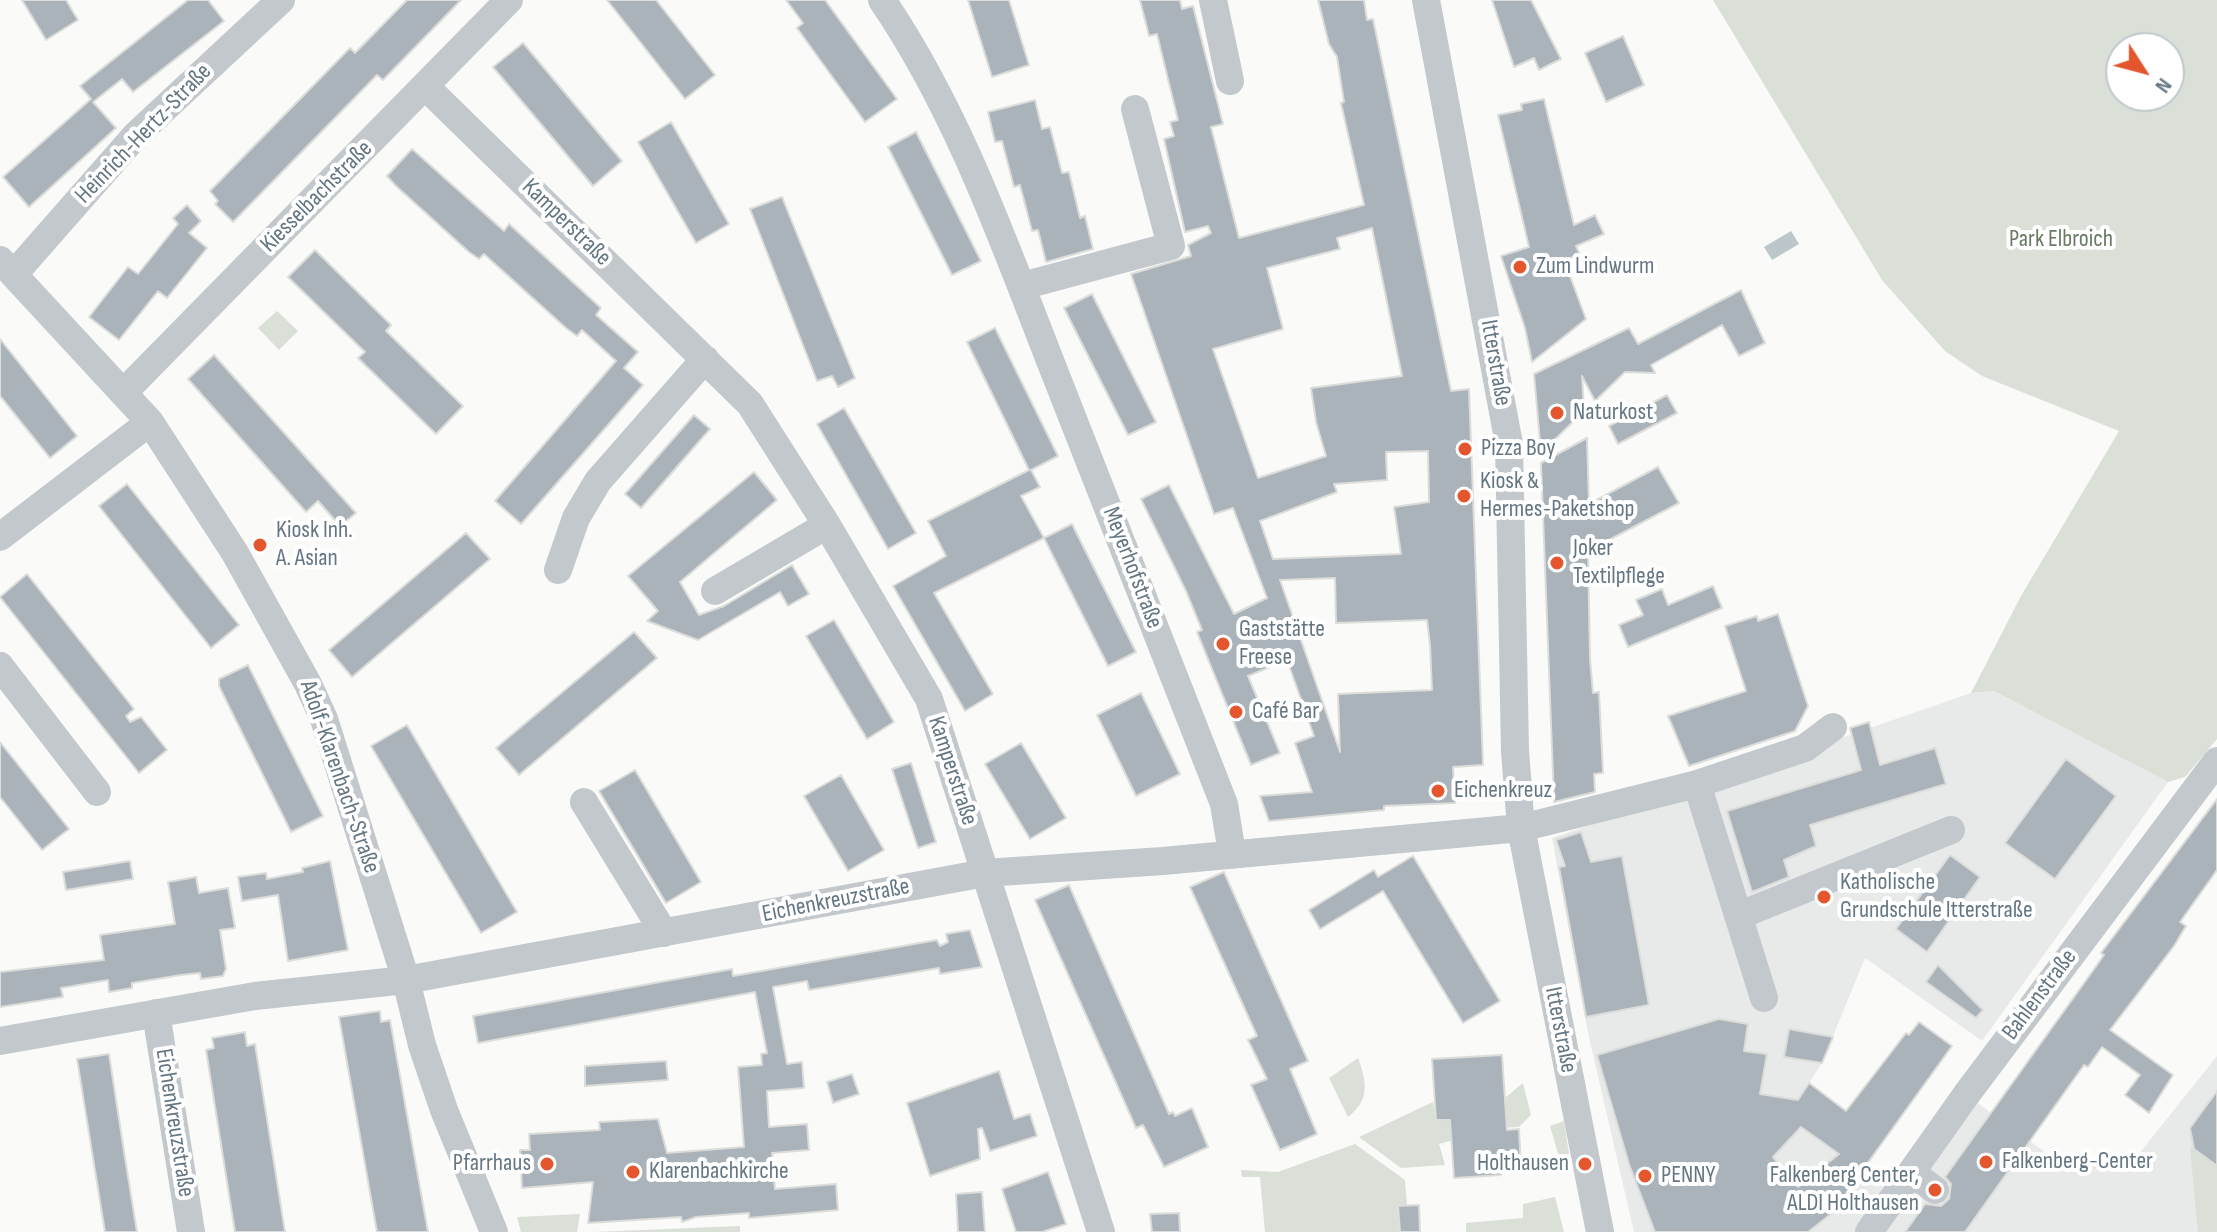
<!DOCTYPE html>
<html>
<head>
<meta charset="utf-8">
<style>
	body { margin:0 }
	#map { position:relative; width:2217px; height:1232px; overflow:hidden; background:#fafaf8; font-family:"Sofia Sans Condensed",sans-serif }
	canvas { display:block }
	.north { position:absolute; left:2105px; top:32px; width:80px; height:80px; box-sizing:border-box; background:#fff; border:2px solid #c1c8cd; border-radius:50%; rotate:126deg; font-size:22px; font-weight:700; line-height:32px; text-align:center; color:#657683 }
	.north::after { content:''; display:block; margin:auto; width:28px; height:36px; background:#e4572e; clip-path:polygon(50% 0,100% 100%,50% 72%,0 100%) }
</style>
</head>
<body>
<div id="map">
<canvas width="2217" height="1232"></canvas>
<div class="north">N</div>
</div>
<script>
const context = document.querySelector('canvas').getContext('2d');
context.lineJoin = 'round';
function paint(path, color) {
  context.fillStyle = color;
  context.fill(path, 'evenodd');
}
function trace(path, color, width, dash) {
  context.strokeStyle = color;
  context.lineWidth = width;
  context.lineCap = dash ? 'butt' : 'round';
  context.setLineDash(dash || []);
  context.stroke(path);
}
function write(font, color, halo, rows, align = 'center') {
  context.font = font + ' "Sofia Sans Condensed",sans-serif';
  context.lineWidth = 8;
  context.setLineDash([]);
  context.textBaseline = 'middle';
  context.strokeStyle = halo;
  context.fillStyle = color;
  for (const [text, x, y, turn = 0] of rows) {
    context.save();
    context.translate(x, y);
    context.rotate((+turn || 0) * Math.PI / 180);
    context.textAlign = isNaN(turn) ? turn : align;
    if (halo) context.strokeText(text, 0, 0);
    context.fillText(text, 0, 0);
    context.restore();
  }
}
const built = new Path2D(`
	M1994,691L2168,782L1982,1041L1865,958L1822,1063L1787,1117L1897,1197L1968,1096L2056,1160L2138,1155L2217,1056V1232H1634L1588,1033L1552,838L1971,693Z`);
const green = new Path2D(`
	M1713,0H2217V739L2185,777L2168,782L1994,691L1971,693L2021,596L2119,431L1982,376L1945,351L1882,280ZM2121,48H2169V96H2121Z
	M277,311L298,331L279,350L258,328Z
	M1358,1058C1367,1082 1370,1100 1348,1117L1329,1078Z
	M1523,1083L1531,1115L1519,1127L1495,1128L1439,1144L1445,1165L1401,1168L1359,1137L1433,1102L1436,1121L1506,1117V1097Z
	M1564,1121L1569,1154L1559,1157L1550,1126Z
	M1355,1144L1405,1180L1407,1206H1397L1399,1232H1265L1260,1177H1242L1241,1170L1278,1172Z
	M2190,1147L2217,1166V1232H2198Z
	M1555,1197L1564,1232H1466V1223L1523,1218V1204Z
	M580,1214L577,1232H521L517,1217Z
	M740,1226V1232H594Z`);
const water = new Path2D(`
	M1791,231L1799,244L1772,260L1764,247Z`);
const building = new Path2D(`
	M22,0H66L78,20L46,40Z
	M188,0H208L224,21L133,92L122,79L93,102L116,128L29,207L3,177L91,99L80,86Z
	M407,0H461L383,80L377,75L233,222L215,204L218,201L210,191L350,48L355,53Z
	M607,0H656L715,75L685,99Z
	M786,0H825L897,99L865,122L797,28L803,23Z
	M968,0H1009L1029,65L992,77Z
	M1140,0H1180L1182,9L1193,6L1223,124L1211,127L1239,238L1364,205L1341,103L1344,102L1337,57L1329,44L1318,0H1364L1367,20L1373,19L1451,391L1469,389L1483,765L1453,767L1455,803L1384,806V810L1269,821L1260,796L1312,792L1295,743L1314,736L1287,660L1248,676L1280,753L1251,765L1197,632L1202,630L1186,591L1141,499L1169,485L1234,614L1267,598L1233,508L1214,514L1131,274L1191,256L1188,245L1211,233L1208,226L1185,232L1164,139L1174,136L1170,122L1178,120L1157,34L1149,36ZM1372,228L1402,376L1311,388L1316,422L1326,456L1258,478L1213,349L1283,329L1267,268L1340,249L1337,238ZM1428,451L1429,502L1394,507L1401,554L1273,559L1260,521L1337,492L1334,484L1387,480L1386,452ZM1335,578L1336,623L1427,620L1430,645L1432,690L1338,694L1340,752L1280,580Z
	M1492,0H1531L1561,59L1539,70L1534,58L1514,67Z
	M1623,36L1644,85L1606,102L1585,53Z
	M523,43L622,161L593,186L493,67Z
	M1544,99L1574,225L1595,215L1604,234L1576,246L1580,255L1564,260L1586,319L1532,362L1525,328L1501,256L1529,247L1498,115L1522,110L1521,104Z
	M1035,100L1042,129L1050,127L1062,173L1069,172L1080,218L1085,216L1093,249L1046,262L1038,230L1032,231L1020,185L1014,187L1002,141L995,142L988,112Z
	M671,122L729,224L696,243L638,142Z
	M916,132L981,261L952,275L888,147Z
	M412,149L504,231L509,224L601,308L596,315L638,352L624,368L643,385L521,524L495,501L616,361L582,330L577,336L566,328L484,254L479,259L469,252L396,186L387,176Z
	M782,197L855,378L838,387L832,376L817,381L750,209Z
	M187,205L201,221L189,233L207,248L167,298L158,291L119,340L89,317L128,267L138,274L178,224L173,218Z
	M315,250L391,325L386,331L463,406L436,434L358,358L365,352L288,277Z
	M1741,290L1765,343L1739,356L1722,325L1651,365L1655,373L1625,372L1595,401L1582,376L1584,411L1541,453L1534,374L1629,328L1638,344Z
	M1092,294L1156,422L1128,435L1064,308Z
	M995,328L1058,456L1031,470L1040,487L1021,496L1044,538L934,593L993,694L965,711L893,586L946,556L928,521L1029,470L967,342Z
	M0,339L77,436L50,458L0,396Z
	M214,355L356,513L340,526L318,501L306,512L188,379Z
	M1667,395L1677,413L1618,444L1609,426Z
	M844,408L916,533L888,549L817,424Z
	M694,415L710,429L641,508L625,494Z
	M1587,438L1589,504L1658,467L1679,503L1588,551L1590,659L1593,693L1599,692L1603,773L1594,774L1595,792L1554,802L1541,463Z
	M754,472L777,500L680,582L699,615L724,606L792,565L809,594L788,606L780,592L698,640L647,621L658,611L628,576Z
	M127,484L239,625L211,648L99,506Z
	M1072,524L1136,652L1108,666L1044,538Z
	M466,533L490,559L352,677L329,650Z
	M27,574L134,709L126,716L130,722L141,717L167,750L139,773L0,597Z
	M1713,586L1722,608L1628,647L1619,625L1643,615L1636,600L1662,589L1668,605Z
	M1778,614L1808,706L1795,731L1689,766L1668,716L1746,691L1725,626L1757,616L1758,621Z
	M834,620L894,722L867,739L806,636Z
	M634,632L657,658L519,775L496,748Z
	M248,665L323,816L291,832L219,686V679Z
	M1141,693L1180,774L1136,796L1097,715Z
	M1869,722L1880,765L1935,748L1946,784L1810,825L1816,846L1784,860L1789,877L1752,892L1727,811L1861,770L1850,728Z
	M407,725L517,912L481,933L371,746Z
	M0,742L69,829L42,850L0,797Z
	M1021,743L1066,818L1030,839L985,764Z
	M2066,759L2116,796L2055,879L2005,843Z
	M911,763L936,842L918,848L892,769Z
	M635,770L701,882L666,903L599,791Z
	M841,775L884,850L848,871L804,796Z
	M2217,799V870L2180,922L2186,926L2174,946L2110,1030L2173,1075L2149,1113L2125,1095L2140,1075L2102,1047L2088,1067L2084,1065L1965,1232H1905L1925,1204L1941,1206L1949,1199L1951,1184L1945,1177L2092,972L2104,955L2101,953Z
	M1581,832L1591,862L1622,856L1649,1005L1586,1017L1559,867L1565,866L1556,840Z
	M1950,855L1980,877L1927,952L1896,929Z
	M1413,856L1500,1001L1463,1023L1383,891L1320,929L1309,910L1374,870L1378,877Z
	M130,861L133,879L66,890L63,872Z
	M330,861L348,950L288,961L278,895L242,901L238,877L266,873L267,879L303,872L302,868Z
	M1224,872L1308,1061L1290,1069L1317,1134L1280,1150L1251,1085L1267,1079L1248,1040L1257,1036L1190,887Z
	M196,877L199,893L228,888L235,928L220,930L226,969L223,976L201,979L200,973L181,975L132,983V988L109,992L108,980L61,988L63,997L0,1007V972L104,960L100,935L175,924L168,882Z
	M1069,885L1169,1114L1173,1112L1175,1116L1192,1108L1208,1147L1164,1167L1143,1125L1136,1128L1035,900Z
	M970,930L982,967L940,974L939,968L809,990L807,981L773,987L787,1064L802,1062L804,1088L767,1091L769,1127L807,1124L809,1150L772,1153L775,1189L836,1184L838,1210L749,1218V1213L696,1217L682,1222L681,1217L588,1223L593,1182L522,1188L520,1150H530L529,1134L600,1130L599,1122L658,1119L667,1153L744,1147L738,1067L762,1065L761,1054L767,1053L755,992L478,1043L473,1016L732,969L733,976L937,940L940,946L948,942L946,934Z
	M1938,965L1983,1010L1976,1018L1926,982Z
	M380,1011L381,1022L390,1020L428,1232H377L339,1017Z
	M1719,1019L1748,1024L1744,1051L1767,1054L1760,1094L1798,1100L1809,1083L1846,1111L1906,1033L1909,1035L1919,1022L1952,1046L1846,1193L1850,1199L1808,1232H1655L1629,1164L1597,1055ZM1801,1127L1839,1154L1798,1187L1773,1157Z
	M1789,1029L1833,1037L1822,1063L1784,1057Z
	M245,1032L247,1046L255,1044L285,1232H235L206,1050L214,1048L212,1038Z
	M109,1054L125,1158L137,1232H105L77,1059Z
	M1502,1055L1507,1130L1519,1129L1521,1169L1501,1170V1175L1454,1178L1450,1120H1436L1432,1059Z
	M666,1061L668,1080L585,1086V1066Z
	M999,1071L1014,1119L1030,1114L1037,1136L990,1151L982,1128L978,1129L980,1159L930,1176L907,1103Z
	M852,1074L859,1094L833,1103L827,1082Z
	M2217,1091V1166L2194,1149L2190,1128Z
	M1048,1172L1066,1224L1042,1232H1016L1002,1189Z
	M982,1192L985,1232H958L956,1194Z
	M1419,1205L1420,1232H1400L1398,1206Z
	M1179,1213L1180,1232H1152L1150,1214Z`);
const minor = new Path2D(`
	M882,0C963,119 1009,258 1062,391C1116,529 1170,666 1224,804L1232,853
	M1213,0L1230,81
	M1426,0L1509,444L1515,751L1521,828L1600,1232
	M426,87L750,404L827,525L929,699L1101,1232
	M0,260L150,422L235,553L308,684L324,719L406,980L422,1045L444,1110L494,1232
	M14,274L136,135L281,0
	M1022,286L1171,246L1135,109
	M124,392L509,0
	M0,537L150,422
	M558,570L576,518L598,481L705,359
	M715,591L827,525
	M0,666L97,792
	M1697,784L1764,998
	M584,802L664,933
	M1738,916L1951,830
	M156,1013L191,1232
	M0,1041L255,996L406,980L985,873L1163,861L1521,828L1697,784L1805,748L1833,727
	M1912,1173L1935,1190
	M1869,1232L1966,1095L2217,761`);
const markers = [
	[1520,267,8,"#e4572e"],
	[1557,413,8,"#e4572e"],
	[1465,449,8,"#e4572e"],
	[1464,496,8,"#e4572e"],
	[260,545,8,"#e4572e"],
	[1557,563,8,"#e4572e"],
	[1223,644,8,"#e4572e"],
	[1236,712,8,"#e4572e"],
	[1438,791,8,"#e4572e"],
	[1824,897,8,"#e4572e"],
	[1986,1162,8,"#e4572e"],
	[547,1164,8,"#e4572e"],
	[1585,1164,8,"#e4572e"],
	[633,1172,8,"#e4572e"],
	[1645,1176,8,"#e4572e"],
	[1935,1190,8,"#e4572e"]
];
const streetNames = [
	["Heinrich-Hertz-Straße",144,134,-46],
	["Kiesselbachstraße",317,197,-45],
	["Kamperstraße",566,223,44],
	["Itterstraße",1495,363,80],
	["Meyerhofstraße",1132,568,69],
	["Kamperstraße",952,771,72],
	["Adolf-Klarenbach-Straße",339,777,71],
	["Eichenkreuzstraße",836,901,-11],
	["Bahlenstraße",2040,995,-53],
	["Itterstraße",1560,1030,79],
	["Eichenkreuzstraße",174,1123,81]
];
const parkNames = [
	["Park Elbroich",2061,240]
];
const poiNames = [
	["Zum Lindwurm",1536,267],
	["Naturkost",1573,413],
	["Pizza Boy",1481,449],
	["Kiosk &",1480,482],
	["Hermes-Paketshop",1480,510],
	["Kiosk Inh.",276,531],
	["A. Asian",276,559],
	["Joker",1573,549],
	["Textilpflege",1573,577],
	["Gaststätte",1239,630],
	["Freese",1239,658],
	["Café Bar",1252,712],
	["Eichenkreuz",1454,791],
	["Katholische",1840,883],
	["Grundschule Itterstraße",1840,911],
	["Falkenberg-Center",2002,1162],
	["Pfarrhaus",531,1164,"right"],
	["Holthausen",1569,1164,"right"],
	["Klarenbachkirche",649,1172],
	["PENNY",1661,1176],
	["Falkenberg Center,",1919,1176,"right"],
	["ALDI Holthausen",1919,1204,"right"]
];
paint(built, '#e8e9e9');
paint(green, '#dadfd7');
paint(water, '#bbc7cb');
paint(building, '#aab3b9');
trace(building, '#dcdcda', 2);
trace(minor, '#c3c8cc', 28);
for (const [x, y, r, color] of markers) {
  const dot = new Path2D();
  dot.arc(x, y, r, 0, 2 * Math.PI);
  context.fillStyle = color;
  context.fill(dot);
  trace(dot, '#fff', 3);
}
write('24px', '#657683', '#fff', streetNames);
write('24px', '#687a64', '#fff', parkNames);
write('24px', '#657683', '#fff', poiNames, 'left');
</script>
</body>
</html>
